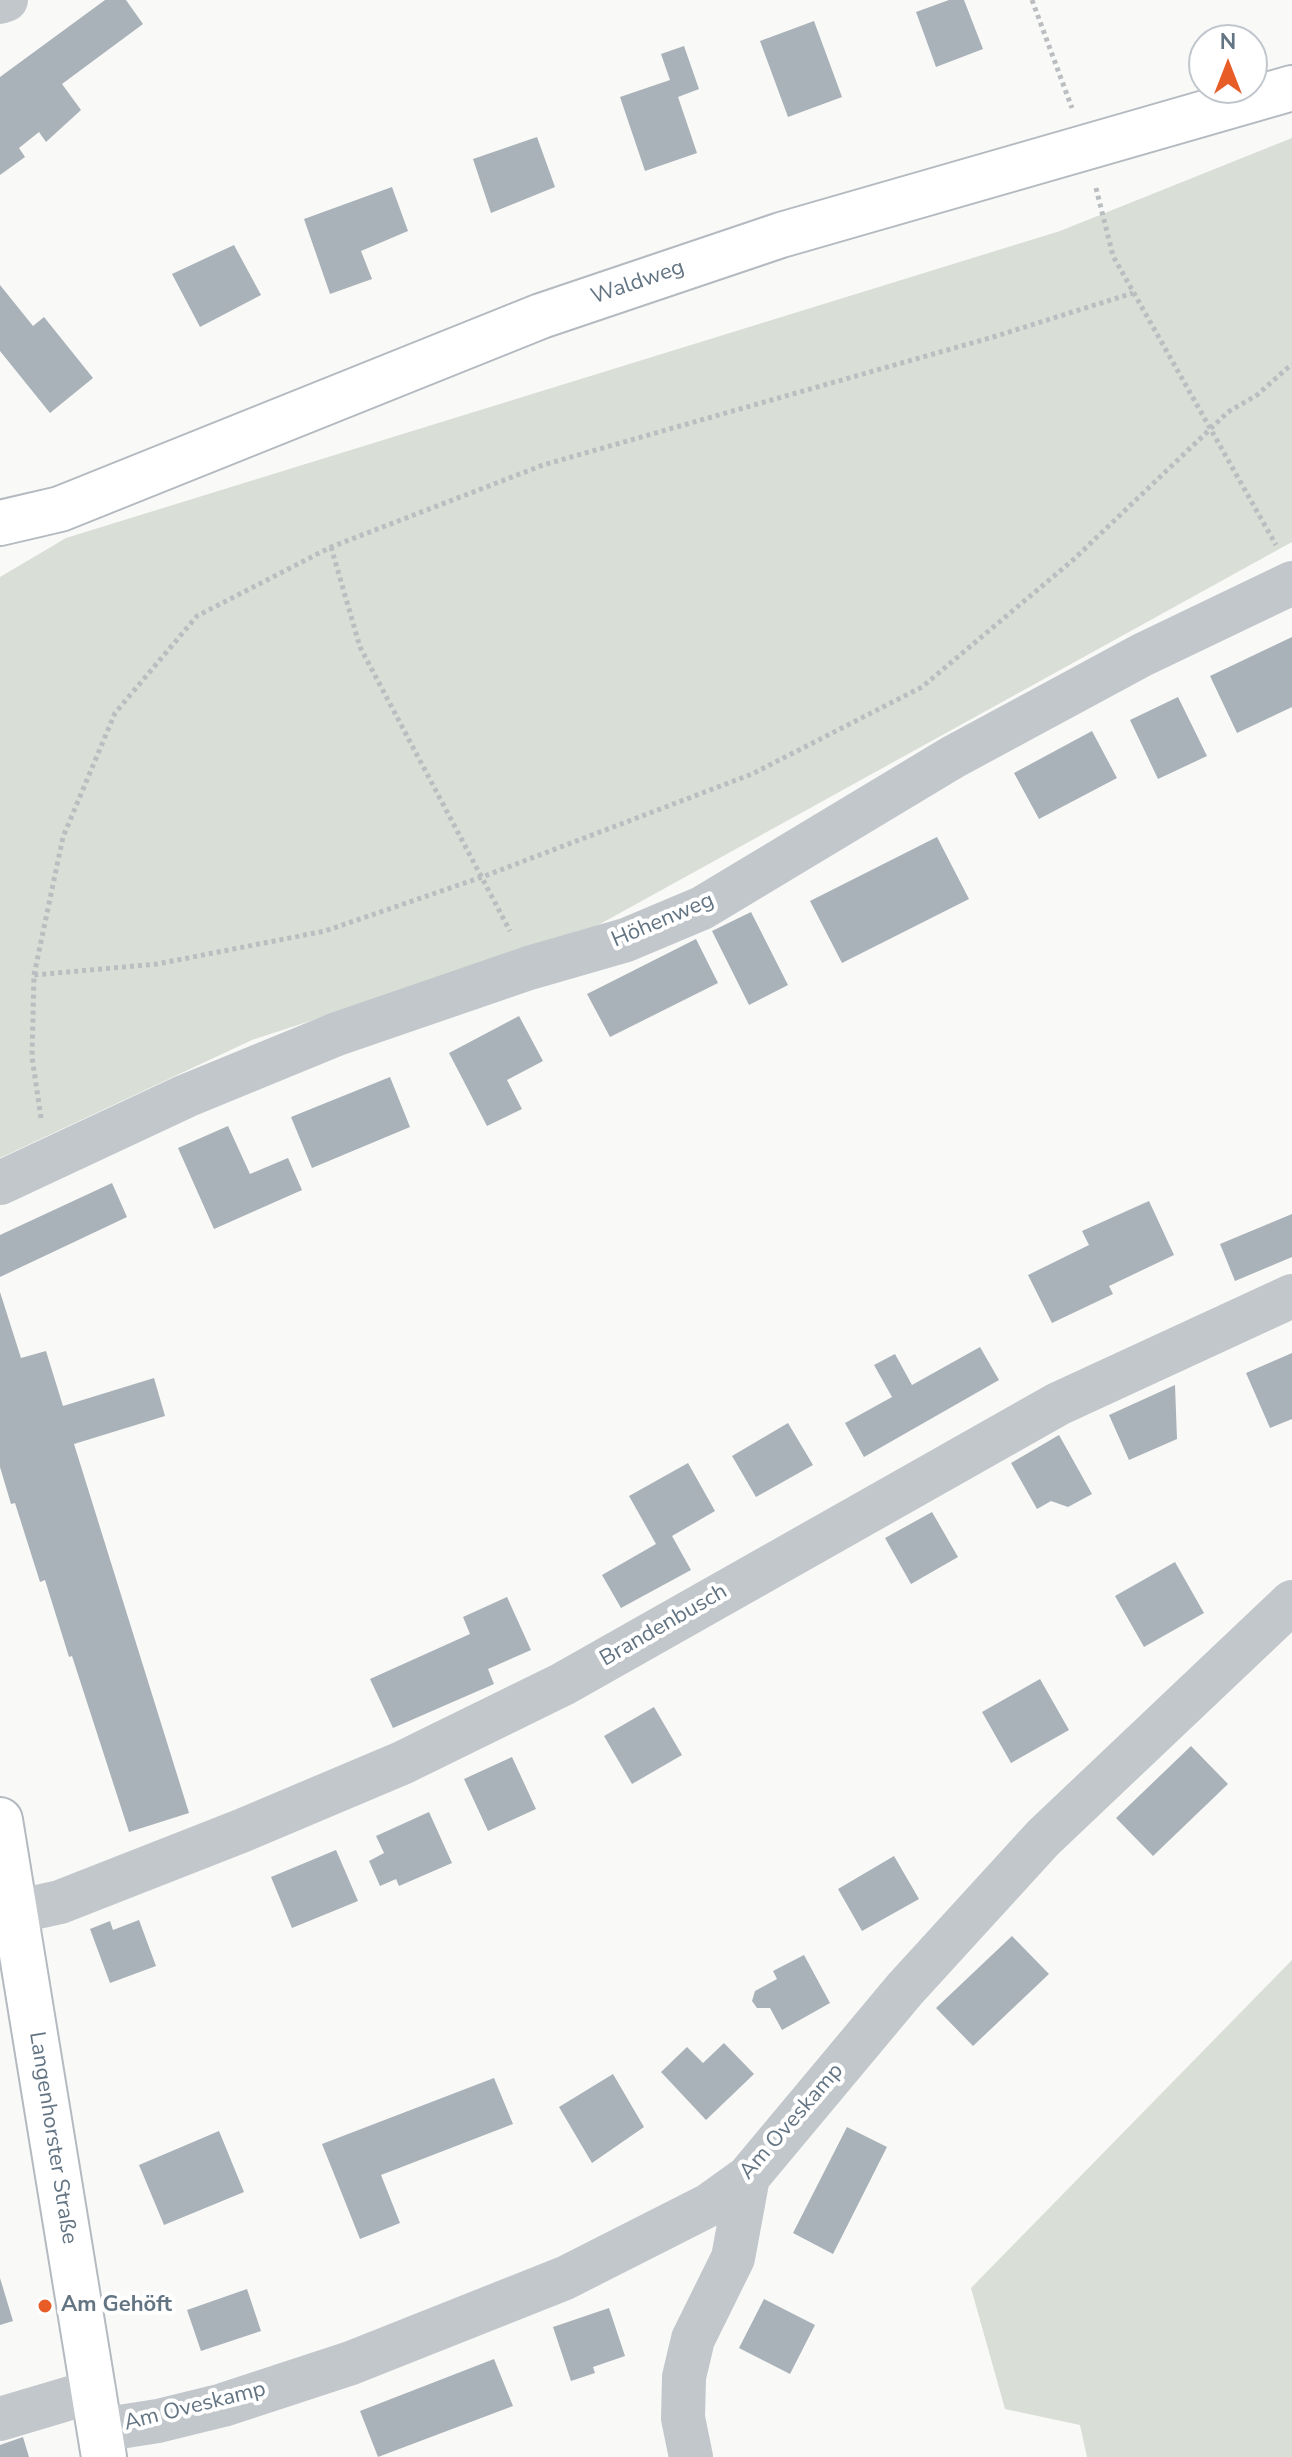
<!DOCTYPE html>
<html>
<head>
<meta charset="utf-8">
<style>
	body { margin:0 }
	#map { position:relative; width:1292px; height:2457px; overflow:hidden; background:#f9f9f7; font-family:"Nunito Sans",sans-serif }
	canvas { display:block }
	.north { position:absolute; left:1188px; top:24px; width:80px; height:80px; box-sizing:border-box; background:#fff; border:2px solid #c1c7cd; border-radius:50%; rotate:0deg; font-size:22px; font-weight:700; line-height:32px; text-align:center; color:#637483 }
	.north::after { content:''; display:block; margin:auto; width:28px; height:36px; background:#e85c28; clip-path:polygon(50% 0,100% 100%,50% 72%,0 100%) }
</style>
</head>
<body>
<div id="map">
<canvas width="1292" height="2457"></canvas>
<div class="north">N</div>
</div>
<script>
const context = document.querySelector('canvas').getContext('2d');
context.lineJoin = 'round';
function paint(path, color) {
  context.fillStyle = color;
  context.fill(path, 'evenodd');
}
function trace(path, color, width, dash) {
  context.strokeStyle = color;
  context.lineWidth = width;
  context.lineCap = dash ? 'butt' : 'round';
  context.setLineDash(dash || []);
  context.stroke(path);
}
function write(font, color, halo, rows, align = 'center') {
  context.font = font + ' "Nunito Sans",sans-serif';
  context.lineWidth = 8;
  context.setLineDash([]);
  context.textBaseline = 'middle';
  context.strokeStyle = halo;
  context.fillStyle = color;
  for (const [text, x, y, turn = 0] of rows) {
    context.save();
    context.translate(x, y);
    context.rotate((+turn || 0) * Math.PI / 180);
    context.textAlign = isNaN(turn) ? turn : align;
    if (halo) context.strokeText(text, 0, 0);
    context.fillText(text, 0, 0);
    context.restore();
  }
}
const green = new Path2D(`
	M1292,138V542L591,929L252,1040L0,1158V577L66,538L1060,231Z
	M1292,1960V2457H1087L1080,2425L1005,2409L971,2288Z`);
const building = new Path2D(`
	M105,0H126L143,24L62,84L81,110L46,142L39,132L19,148L25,157L0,175V77Z
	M949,0H964L983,49L936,67L916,12Z
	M814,21L842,97L788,117L760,41Z
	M684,46L699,89L678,97L697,153L645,171L620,97L670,80L661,54Z
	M537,137L555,187L491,213L473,159Z
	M392,187L408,231L361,251L372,279L330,294L304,219Z
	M234,245L261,295L200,327L172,274Z
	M0,285L33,326L44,317L93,378L50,413L0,351Z
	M1292,637V707L1237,733L1210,676Z
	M1178,697L1207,756L1158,779L1130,720Z
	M1092,731L1117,778L1039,819L1014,773Z
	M937,837L969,899L842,963L810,901Z
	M751,912L788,985L749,1005L712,931Z
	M696,939L718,983L610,1037L587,994Z
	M519,1016L543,1061L507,1080L522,1109L487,1126L449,1053Z
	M390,1077L410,1127L312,1168L291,1117Z
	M228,1126L250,1174L288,1158L302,1190L214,1229L178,1148Z
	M112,1183L127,1217L0,1277V1235Z
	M1149,1201L1174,1255L1109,1286L1113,1294L1052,1323L1028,1275L1089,1245L1082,1231Z
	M1292,1214V1257L1235,1281L1220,1244Z
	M0,1292L21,1358L46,1351L63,1406L154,1378L165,1416L74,1444L189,1813L129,1832L72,1656L69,1657L45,1580L40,1582L15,1503L11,1504L0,1467Z
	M980,1347L999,1380L864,1457L845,1423L892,1397L874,1365L895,1354L912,1385Z
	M1292,1353V1419L1270,1428L1246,1373Z
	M1175,1385L1177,1439L1129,1460L1109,1415Z
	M788,1423L813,1465L756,1497L732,1456Z
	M1059,1435L1092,1494L1068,1507L1051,1501L1037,1509L1011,1463Z
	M688,1463L715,1511L672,1536L691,1570L621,1608L602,1575L656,1544L629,1496Z
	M932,1512L958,1557L911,1584L885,1538Z
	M1175,1562L1204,1613L1144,1647L1115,1596Z
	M507,1597L531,1650L488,1669L494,1684L393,1728L370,1679L470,1634L463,1617Z
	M1040,1679L1069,1730L1011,1763L982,1712Z
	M654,1707L682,1755L632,1784L604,1736Z
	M1191,1746L1228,1784L1153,1856L1116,1818Z
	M512,1757L536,1809L488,1831L464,1779Z
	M429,1812L452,1863L399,1886L396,1879L380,1886L369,1861L384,1853L376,1836Z
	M336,1850L358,1901L292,1928L271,1877Z
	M894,1856L919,1899L862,1931L838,1889Z
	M139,1920L156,1966L110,1983L90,1929L110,1921L113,1930Z
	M1012,1936L1049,1974L973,2046L936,2008Z
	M804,1955L830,2003L782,2030L770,2008H757L752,2001L755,1991L777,1979L773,1971Z
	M724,2043L754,2074L706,2120L661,2072L687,2047L703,2063Z
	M613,2074L644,2127L592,2163L559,2107Z
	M494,2078L513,2124L381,2175L400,2223L360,2239L322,2144Z
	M847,2127L887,2147L833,2254L793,2233Z
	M219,2131L244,2192L164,2225L139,2165Z
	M0,2278L13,2321L0,2325Z
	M247,2289L261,2331L201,2351L187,2310Z
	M764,2299L815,2325L790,2374L739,2348Z
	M609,2308L625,2356L593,2367L595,2373L571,2381L553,2327Z
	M494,2359L513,2406L378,2457L360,2411Z
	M23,2437L29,2457H0V2445Z`);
const path = new Path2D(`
	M1032,0L1072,108
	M1096,188L1113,256L1276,545
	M331,547L360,647L510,931
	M34,975L63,837L115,713L197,616L331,547L543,465L993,337L1133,293
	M41,1118L32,1057L34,975L157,964L325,931L482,877L752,774L922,687L1073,560L1228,412L1257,395L1292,364`);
const street = new Path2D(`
	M0,2L6,0
	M0,1183L186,1096L337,1034L529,968L626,940L702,908L953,757L1142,655L1292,583
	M15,1912L60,1902L241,1831L402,1763L563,1684L1058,1404L1292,1296
	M0,2419L94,2391
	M100,2430L158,2421L223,2405L351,2363L565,2278L709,2205L748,2177L905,1989L1043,1838L1292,1602
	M691,2457L683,2418L684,2377L693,2339L733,2258L748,2177`);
const secondary = new Path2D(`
	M0,523L60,509L541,316L781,235L1292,88
	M0,1820L104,2457`);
const markers = [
	[45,2306,8,"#e85c28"]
];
const streetNames = [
	["Waldweg",638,283,-19],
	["Höhenweg",663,921,-23],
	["Brandenbusch",664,1626,-30],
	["Am Oveskamp",792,2122,-49],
	["Langenhorster Straße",52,2138,81],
	["Am Oveskamp",195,2407,-14]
];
const poiNames = [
	["Am Gehöft",61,2306]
];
paint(green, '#d9ded6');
paint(building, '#a9b2b9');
trace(secondary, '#b4bac0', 48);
trace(path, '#babec1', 5, [4, 4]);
trace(street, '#c2c7cb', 44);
trace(secondary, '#fff', 44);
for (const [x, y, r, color] of markers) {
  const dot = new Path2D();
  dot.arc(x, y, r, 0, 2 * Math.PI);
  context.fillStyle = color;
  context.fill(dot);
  trace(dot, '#fff', 3);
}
write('22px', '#637483', '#fff', streetNames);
write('bold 22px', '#637483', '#fff', poiNames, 'left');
</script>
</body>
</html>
